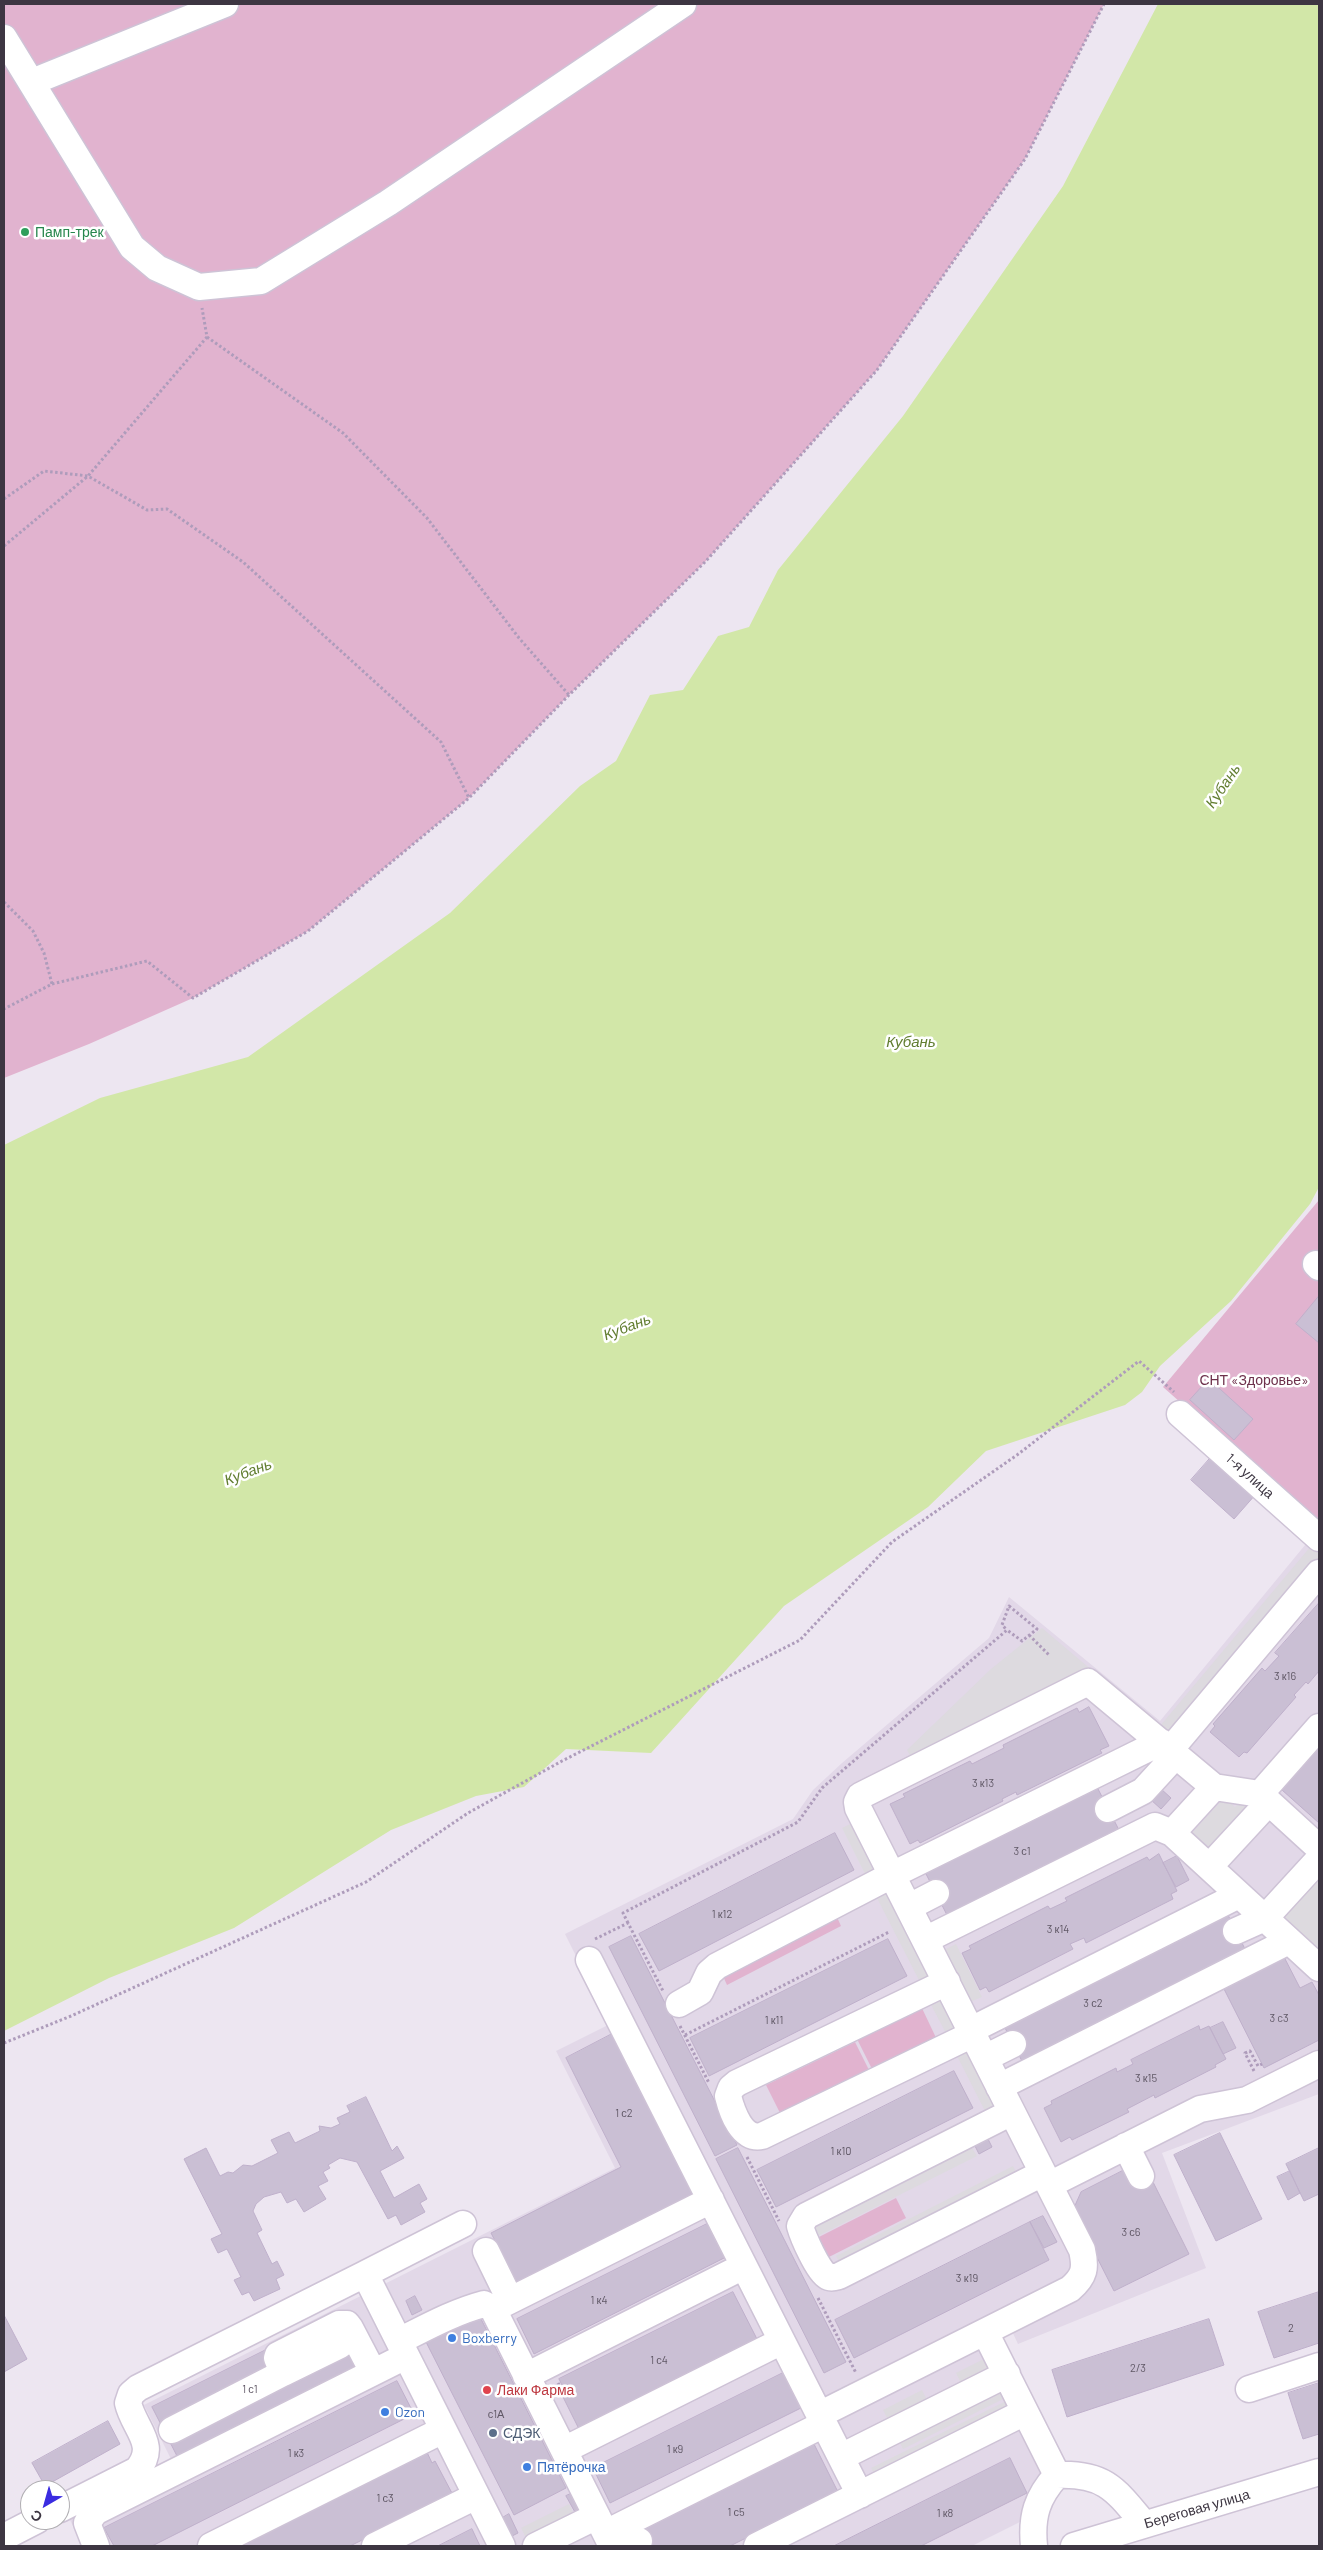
<!DOCTYPE html>
<html>
<head>
<meta charset="utf-8">
<style>
	body { margin:0 }
	#map { position:relative; width:1323px; height:2550px; overflow:hidden; background:#ede6f1; font-family:Barlow,sans-serif }
	canvas { display:block }
	.frame { position:absolute; inset:0; border:5px solid #3d3642; pointer-events:none }
	.north { position:absolute; left:20px; top:2480px; width:50px; height:50px; box-sizing:border-box; background:#fff; border:1px solid #b1afb3; border-radius:50%; rotate:218deg; font-size:14px; font-weight:700; line-height:20px; text-align:center; color:#3d3642 }
	.north::after { content:''; display:block; margin:auto; width:18px; height:22px; background:#3b2ce1; clip-path:polygon(50% 0,100% 100%,50% 72%,0 100%) }
</style>
</head>
<body>
<div id="map">
<canvas width="1323" height="2550"></canvas>
<div class="frame"></div>
<div class="north">С</div>
</div>
<script>
const context = document.querySelector('canvas').getContext('2d');
context.lineJoin = 'round';
function paint(path, color) {
  context.fillStyle = color;
  context.fill(path, 'evenodd');
}
function trace(path, color, width, dash) {
  context.strokeStyle = color;
  context.lineWidth = width;
  context.lineCap = dash ? 'butt' : 'round';
  context.setLineDash(dash || []);
  context.stroke(path);
}
function write(font, color, halo, rows, align = 'center') {
  context.font = font + ' Barlow,sans-serif';
  context.lineWidth = 5;
  context.setLineDash([]);
  context.textBaseline = 'middle';
  context.strokeStyle = halo;
  context.fillStyle = color;
  for (const [text, x, y, turn = 0] of rows) {
    context.save();
    context.translate(x, y);
    context.rotate((+turn || 0) * Math.PI / 180);
    context.textAlign = isNaN(turn) ? turn : align;
    if (halo) context.strokeText(text, 0, 0);
    context.fillText(text, 0, 0);
    context.restore();
  }
}
const residential = new Path2D(`
	M1310,1539L1319,1548V2094L1162,2153L1206,2268L1018,2344L1011,2329L985,2342L1045,2461L1026,2519L972,2546H83L68,2516L173,2463L144,2405L615,2168L556,2051L610,2024L565,1934L793,1819L813,1790L842,1763L989,1638L1009,1597L1160,1721Z`);
const green = new Path2D(`
	M4,4H1104L1025,159L877,370L705,562L569,695L469,798L308,931L193,998L89,1044L4,1078Z
	M1319,1200V1525L1163,1387Z
	M836,1915L841,1926L727,1985L722,1974Z
	M920,2004L939,2044L875,2075L855,2035Z
	M855,2042L870,2072L781,2115L766,2085Z
	M896,2198L906,2218L825,2259L815,2239Z`);
const parking = new Path2D(`
	M1311,1546L1319,1554V1557L1170,1734L1160,1726Z
	M1042,1628L1094,1672L913,1761L907,1750L991,1669Z
	M1247,1794L1258,1804L1211,1856L1189,1836L1224,1798L1235,1807Z
	M854,1822L880,1875L868,1880L842,1828Z
	M1319,1867V1955L1276,1915Z
	M889,1892L934,1982L923,1988L877,1898Z
	M956,1944L982,1997L970,2002L944,1950Z
	M940,1993L960,2033L949,2039L928,1999Z
	M965,2042L996,2105L985,2111L953,2048Z
	M970,2145L977,2156L816,2237L810,2225Z
	M1013,2166L1019,2178L842,2267L836,2256Z
	M988,2357L1009,2396L903,2449L883,2410L922,2390L927,2400L961,2383L956,2373Z
	M1010,2399L1015,2410L877,2480L871,2468Z
	M569,2504L575,2516L527,2540L521,2528Z`);
const water = new Path2D(`
	M1158,4H1319V1187L1310,1204L1231,1301L1160,1366L1142,1392L1125,1405L986,1451L928,1507L784,1606L651,1753L566,1749L524,1787L476,1796L391,1830L234,1928L109,1978L4,2031V1145L100,1098L248,1057L450,913L580,786L616,761L650,695L683,690L718,636L749,627L778,570L903,416L1063,186Z`);
const building = new Path2D(`
	M1319,1296V1343L1296,1324Z
	M1209,1379L1253,1419L1234,1440L1190,1400Z
	M1213,1455L1256,1494L1234,1519L1191,1480Z
	M1319,1603V1671L1308,1684L1306,1682L1294,1695L1296,1697L1247,1753L1244,1752L1239,1757L1210,1732L1215,1726L1213,1724L1262,1668L1265,1671L1279,1656L1275,1653Z
	M1089,1707L1109,1746L1100,1750L1102,1753L1017,1795L1016,1792L1002,1799L1003,1801L920,1843L918,1840L910,1844L890,1804L905,1797L903,1794L970,1761L972,1764L1004,1748L1003,1745L1077,1708L1079,1712Z
	M1319,1748V1823L1282,1790Z
	M1096,1785L1120,1832L948,1917L924,1870Z
	M1160,1788L1171,1798L1161,1809L1150,1799Z
	M835,1833L854,1870L659,1971L639,1934Z
	M1159,1854L1177,1891L1171,1894L1173,1899L1086,1943L1084,1938L1070,1944L1073,1949L989,1992L986,1987L980,1990L962,1953L971,1949L969,1946L1048,1906L1050,1909L1067,1901L1065,1898L1147,1857L1149,1860Z
	M1177,1856L1189,1880L1176,1887L1163,1863Z
	M1225,1909L1247,1953L1024,2065L1002,2022Z
	M631,1936L737,2145L715,2156L609,1947Z
	M888,1939L907,1976L709,2076L690,2038Z
	M1283,1955L1300,1988L1312,1982L1319,1995V2040L1264,2068L1222,1985Z
	M1223,2022L1236,2048L1223,2054L1210,2028Z
	M1199,2026L1200,2030L1209,2026L1226,2059L1215,2065L1216,2067L1155,2098L1154,2095L1127,2109L1129,2112L1072,2140L1070,2137L1061,2142L1044,2108L1052,2104L1051,2101L1116,2068L1117,2072L1133,2064L1131,2060Z
	M614,2033L695,2193L517,2283L491,2233L621,2167L566,2058Z
	M954,2071L973,2108L776,2207L757,2170Z
	M366,2097L392,2151L397,2146L404,2158L380,2171L394,2198L419,2184L427,2199L420,2203L425,2212L401,2225L396,2215L388,2219L357,2162L340,2158L328,2165L330,2168L323,2172L328,2181L318,2186L326,2199L304,2212L296,2199L287,2203L281,2192L264,2197L256,2204L253,2211L262,2230L257,2233L272,2264L277,2261L284,2275L276,2279L280,2289L254,2301L249,2292L242,2295L234,2280L241,2277L227,2249L218,2253L211,2239L222,2234L184,2159L206,2148L220,2176L228,2172L233,2173L243,2165L252,2166L278,2153L271,2140L289,2132L295,2143L320,2131L319,2126L331,2128L340,2124L337,2118L350,2112L347,2106Z
	M1220,2133L1262,2219L1216,2241L1174,2155Z
	M987,2137L992,2147L979,2154L974,2144Z
	M738,2148L846,2362L824,2373L716,2159Z
	M1319,2148V2194L1304,2201L1286,2164Z
	M1128,2168L1148,2172L1189,2254L1114,2291L1073,2210L1081,2192Z
	M1290,2171L1300,2193L1288,2200L1277,2177Z
	M1043,2216L1057,2242L1044,2248L1030,2222Z
	M713,2221L730,2255L534,2354L517,2319Z
	M1030,2222L1049,2260L854,2358L835,2320Z
	M733,2292L758,2341L580,2431L562,2395L566,2393L559,2379Z
	M1319,2292V2343L1274,2358L1258,2312Z
	M415,2296L422,2310L412,2315L406,2301Z
	M478,2313L566,2488L514,2515L425,2340Z
	M4,2315L27,2359L4,2372Z
	M332,2317L356,2366L177,2456L152,2407Z
	M1209,2319L1224,2365L1067,2417L1052,2370Z
	M789,2370L807,2405L610,2503L593,2468Z
	M397,2381L414,2414L152,2546H114L104,2528Z
	M1319,2383V2434L1303,2439L1288,2393Z
	M108,2421L120,2444L45,2486L32,2463Z
	M813,2442L838,2492L730,2546H642L634,2532Z
	M425,2448L432,2463L435,2461L453,2495L350,2546H229Z
	M1010,2458L1027,2493L921,2546H834Z
	M575,2492L584,2510L576,2514L566,2496Z
	M509,2514L518,2533L508,2538L499,2520Z
	M472,2529L480,2546H438Z`);
const path = new Path2D(`
	M207,337L343,433L427,518L519,638L569,695
	M4,499L44,471L88,476L147,510L167,509L243,562L441,742L469,798
	M4,546L88,476L207,337L202,308
	M4,902L33,931L44,953L52,984L4,1009
	M52,984L147,961L193,998L308,931L469,798L569,695L705,562L877,370L1025,159L1104,4
	M1029,1635L1049,1655
	M628,1923L623,1913L798,1822L822,1788L1007,1630L1022,1641L1037,1629L1009,1606L1002,1625L1007,1630
	M595,1939L628,1923L663,1991
	M680,2026L709,2083
	M685,2035L889,1932
	M4,2043L71,2016L366,1882L468,1813L562,1761L800,1640L892,1542L1017,1455L1139,1361L1174,1392
	M1254,2071L1245,2053L1250,2051L1258,2066L1262,2064
	M747,2157L779,2221
	M818,2298L856,2373
	M558,2383L564,2394`);
const minor = new Path2D(`
	M4,38L132,247L157,268L199,287L261,281L388,203L683,4
	M32,82L225,4
	M1316,1264L1319,1267
	M1180,1414L1319,1538
	M1170,1750L1319,1573
	M1260,1794L1319,1727
	M1108,1809L1143,1791L1176,1755
	M1172,1833L1214,1787
	M1209,1867L1269,1802
	M909,1907L936,1893
	M1236,1931L1265,1918L1319,1859
	M925,1940L1155,1826L1172,1833L1319,1968
	M589,1960L860,2495
	M947,1982L737,2083L731,2088L728,2096C732,2112 742,2141 762,2136L973,2034
	M679,2004L700,1992L709,1973L717,1966L892,1875L1161,1742
	M971,2030L1239,1895
	M985,2058L1013,2044
	M999,2087L1289,1941
	M1012,2112L806,2216L800,2226C803,2237 818,2271 827,2276C831,2279 835,2277 839,2276L1043,2173
	M1126,2146L1141,2176
	M1049,2185L1200,2109L1247,2100L1319,2064
	M463,2224L365,2274L502,2546
	M486,2251L510,2300
	M985,2332L1057,2475
	M399,2341C427,2327 454,2312 484,2304L493,2309
	M283,2373L340,2345
	M526,2376L744,2266
	M1249,2389L1319,2366
	M819,2415L1070,2289C1085,2276 1086,2268 1082,2250L858,1808L857,1802L860,1796L1088,1682L1214,1787L1260,1794L1319,1848
	M172,2430L283,2373L277,2358L278,2355L339,2324H347L350,2328L373,2372
	M564,2450L782,2341
	M841,2457L1007,2374
	M60,2509L137,2470C159,2445 134,2429 128,2403L131,2394L138,2388L365,2274
	M606,2533L824,2424
	M4,2537L37,2520
	M96,2546L87,2523L95,2512L406,2356
	M211,2546L443,2430
	M375,2546L476,2496
	M536,2546L597,2516
	M612,2546L493,2309L711,2200
	M628,2546L639,2541
	M757,2546L1025,2412
	M1034,2546C1031,2516 1037,2497 1057,2475C1105,2473 1116,2490 1144,2524
	M1074,2546L1319,2472`);
const markers = [
	[25,232,5,"#2e9e5b"],
	[452,2338,5,"#3f7fe0"],
	[487,2390,5,"#e0444e"],
	[385,2412,5,"#3f7fe0"],
	[493,2433,5,"#5c6f8a"],
	[527,2467,5,"#3f7fe0"]
];
const numberNames = [
	["3 к16",1285,1676],
	["3 к13",983,1783],
	["3 с1",1022,1851],
	["1 к12",722,1914],
	["3 к14",1058,1929],
	["3 с2",1093,2003],
	["3 c3",1279,2018],
	["1 к11",774,2020],
	["3 к15",1146,2078],
	["1 с2",624,2113],
	["1 к10",841,2151],
	["3 с6",1131,2232],
	["3 к19",967,2278],
	["1 к4",599,2300],
	["2",1291,2328],
	["1 с4",659,2360],
	["2/3",1138,2368],
	["1 с1",250,2389],
	["с1А",496,2414],
	["1 к9",675,2449],
	["1 к3",296,2453],
	["1 с3",385,2498],
	["1 с5",736,2512],
	["1 к8",945,2513]
];
const leisureNames = [
	["Памп-трек",35,232]
];
const parkNames = [
	["СНТ «Здоровье»",1254,1380]
];
const streetNames = [
	["1-я улица",1250,1476,42],
	["Береговая улица",1197,2509,-16]
];
const shopNames = [
	["Boxberry",462,2338],
	["Ozon",395,2412],
	["Пятёрочка",537,2467]
];
const healthNames = [
	["Лаки Фарма",497,2390]
];
const serviceNames = [
	["СДЭК",503,2433]
];
const waterNames = [
	["Кубань",1223,786,-56],
	["Кубань",911,1042],
	["Кубань",627,1327,-21],
	["Кубань",248,1472,-21]
];
paint(residential, '#e2d8e8');
paint(green, '#e1b3cf');
paint(parking, '#dddadf');
paint(water, '#d2e7a8');
paint(building, '#cabfd4');
trace(building, '#bfb0cb', 1);
trace(minor, '#cec3d6', 29);
trace(path, '#ae9cbb', 3, [2.5, 2.5]);
trace(minor, '#fff', 26);
for (const [x, y, r, color] of markers) {
  const dot = new Path2D();
  dot.arc(x, y, r, 0, 2 * Math.PI);
  context.fillStyle = color;
  context.fill(dot);
  trace(dot, '#fff', 2);
}
write('11px', '#605866', null, numberNames);
write('14px', '#27864d', '#fff', leisureNames, 'left');
write('14px', '#6d304b', '#fff', parkNames);
write('14px', '#3d3642', '#fff', streetNames);
write('14px', '#366cbe', '#fff', shopNames, 'left');
write('14px', '#be3a42', '#fff', healthNames, 'left');
write('14px', '#4e5e75', '#fff', serviceNames, 'left');
write('italic 15px', '#627e31', '#fff', waterNames);
</script>
</body>
</html>
